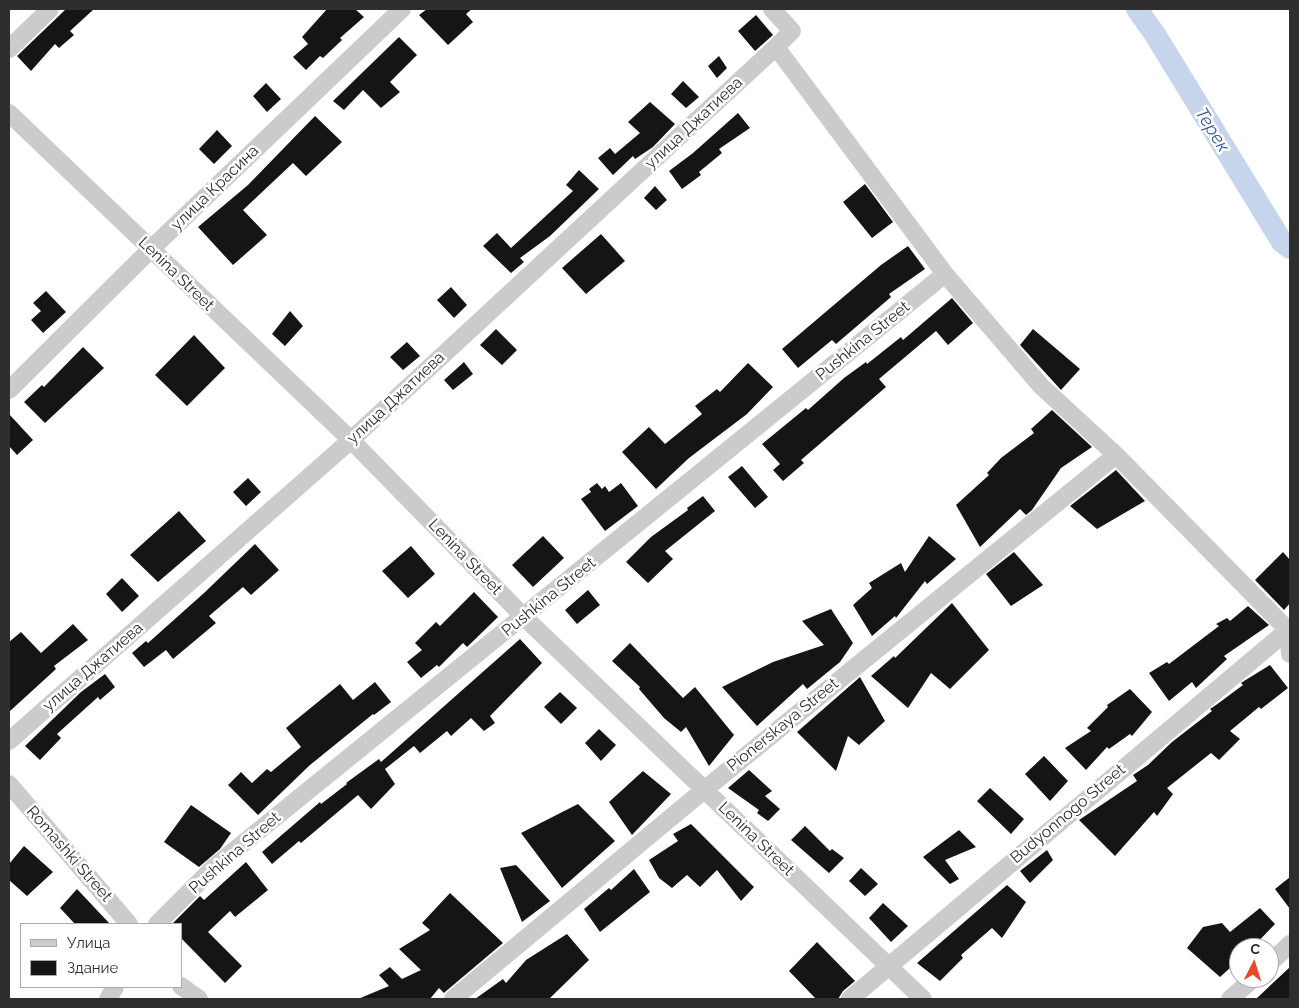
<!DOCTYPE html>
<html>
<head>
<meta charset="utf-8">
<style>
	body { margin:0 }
	#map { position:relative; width:1299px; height:1008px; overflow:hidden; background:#fff; font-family:Raleway,sans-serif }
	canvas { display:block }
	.frame { position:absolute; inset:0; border:10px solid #2e2e2e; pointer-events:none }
	.legend { position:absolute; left:20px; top:923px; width:162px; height:65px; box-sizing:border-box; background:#fff; border:1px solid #ababab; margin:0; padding:6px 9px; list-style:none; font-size:15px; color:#2e2e2e }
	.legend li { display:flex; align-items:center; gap:10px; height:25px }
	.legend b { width:25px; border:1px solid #ababab }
	.north { position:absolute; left:1229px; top:938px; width:50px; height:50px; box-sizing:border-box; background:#fff; border:1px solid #ababab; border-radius:50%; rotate:5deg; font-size:14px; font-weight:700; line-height:20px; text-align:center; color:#2e2e2e }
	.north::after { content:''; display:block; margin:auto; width:18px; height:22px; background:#ea482b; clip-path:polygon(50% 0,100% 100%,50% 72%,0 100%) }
</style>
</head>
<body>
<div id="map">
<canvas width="1299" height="1008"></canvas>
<div class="frame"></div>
<ul class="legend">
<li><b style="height:6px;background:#cbcbcb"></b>Улица</li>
<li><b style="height:14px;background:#151515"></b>Здание</li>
</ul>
<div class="north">С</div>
</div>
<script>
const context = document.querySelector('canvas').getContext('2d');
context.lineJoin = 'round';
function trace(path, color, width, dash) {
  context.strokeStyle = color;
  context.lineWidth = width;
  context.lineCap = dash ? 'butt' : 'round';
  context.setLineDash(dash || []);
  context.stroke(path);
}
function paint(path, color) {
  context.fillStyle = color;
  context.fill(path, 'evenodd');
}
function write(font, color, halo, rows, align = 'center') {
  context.font = font + ' Raleway,sans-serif';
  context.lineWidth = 5;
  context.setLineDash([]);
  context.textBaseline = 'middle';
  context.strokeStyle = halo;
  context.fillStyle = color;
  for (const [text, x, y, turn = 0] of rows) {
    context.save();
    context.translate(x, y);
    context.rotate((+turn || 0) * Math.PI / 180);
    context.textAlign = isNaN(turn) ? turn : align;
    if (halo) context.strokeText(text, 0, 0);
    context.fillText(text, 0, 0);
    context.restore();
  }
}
const river = new Path2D(`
	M1137,9L1156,36L1282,242L1290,248`);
const building = new Path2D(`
	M66,9H94L70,31L74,35L59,48L55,44L31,71L17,56Z
	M327,9H355L364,17L340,38L342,40L323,58L320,56L306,70L293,57L308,44L302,37Z
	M427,9H472L466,14L473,22L448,45L419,15Z
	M756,15L773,35L755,51L738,31Z
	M399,37L417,55L390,82L400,92L381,108L363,90L344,110L333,101Z
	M719,56L727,68L717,78L708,66Z
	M683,81L699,97L686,108L671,94Z
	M266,83L281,99L267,112L253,96Z
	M650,102L675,124L653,147L635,159L633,156L613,175L598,158L610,148L615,154L640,133L628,122Z
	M738,113L750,128L719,149L722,153L699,172L701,175L682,189L669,171L693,153Z
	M315,116L342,142L306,176L293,163L243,210L267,235L233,265L198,227L248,185Z
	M217,130L232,146L214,164L199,149Z
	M579,170L599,189L550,236L520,258L524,262L511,273L483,246L497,233L511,248L573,191L566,185Z
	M865,184L893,222L872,238L843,202Z
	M655,186L667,200L656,210L644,198Z
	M601,234L625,261L586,294L562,268Z
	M908,246L925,269L889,294L891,297L836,344L832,340L798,368L782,349L881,265Z
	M451,287L467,305L454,318L437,300Z
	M46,291L66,312L43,333L31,320L41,311L33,303Z
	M952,298L973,323L948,345L936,331L879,379L886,387L801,460L804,463L783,481L773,470L780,464L762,444L806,408L808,410L844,378L866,362L867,364L901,337L903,340Z
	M290,311L303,326L285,346L272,334Z
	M496,329L517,350L502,365L480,345Z
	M1033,329L1080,369L1061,390L1020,345Z
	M194,335L225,368L187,406L155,375Z
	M407,342L420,356L403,370L390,357Z
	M83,347L104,368L45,423L24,402L42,385L44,387Z
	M464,362L473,374L453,390L444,380Z
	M748,363L773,387L747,414L689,458L656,489L622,452L649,427L665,444L702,414L695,406L717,389L720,392Z
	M1052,410L1092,447L1061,468L1032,510L1026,515L1020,509L980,547L956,505L989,475L987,473L1001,458L1034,433L1031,429Z
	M9,414L33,440L17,455L9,446Z
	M742,466L768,497L755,508L728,477Z
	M1116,470L1145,501L1097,529L1070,506Z
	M248,478L261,492L246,506L233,492Z
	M597,483L602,489L605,486L609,492L621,483L638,506L605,531L581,499L591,492L589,489Z
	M703,496L715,511L665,551L673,559L648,583L626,562L651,537L688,510L687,508Z
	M179,511L206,541L158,582L130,555Z
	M543,536L564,558L533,587L512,565Z
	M929,536L956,559L927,584L925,581L896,618L895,616L872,636L853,605L872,588L869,583L901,563L905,572Z
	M255,544L279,570L251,595L243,587L209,616L216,623L173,659L166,650L144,667L132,653L146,641L148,643L204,593Z
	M411,546L435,574L408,598L382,571Z
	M1014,552L1043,585L1011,606L986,574Z
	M1283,552L1290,560V603L1284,610L1255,580Z
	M122,578L139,596L122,612L106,594Z
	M588,590L600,605L577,624L565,610Z
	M474,592L498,617L467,647L463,643L439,667L437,665L421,678L407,662L422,650L415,643L436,622L440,626Z
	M952,603L989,650L950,689L931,673L908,708L871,676L894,656L895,658Z
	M1248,606L1269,625L1224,656L1227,659L1196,688L1192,682L1169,701L1149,673L1167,662L1169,664L1219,626L1216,624L1227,618L1230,621Z
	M831,609L853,643L840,662L807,689L803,684L757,726L722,687L773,662L824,645L802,621Z
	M73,624L88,640L54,666L56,669L9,712V642L21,632L41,653Z
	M520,639L542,663L490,716L495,723L484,731L471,718L451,736L447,731L420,753L414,746L385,769L395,784L371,809L358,795L301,843L299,841L272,864L262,852L320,802L321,804L347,784L346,783L379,759L381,762Z
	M630,643L683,698L695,687L734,735L709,766L686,727L681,732L664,718L639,689L640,687L612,661Z
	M1270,665L1288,688L1261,709L1259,707L1230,731L1240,739L1219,760L1211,753L1167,788L1173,794L1157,816L1154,812L1115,856L1079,820L1137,781L1133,775L1148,765L1172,742L1212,711L1210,709L1216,705L1243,685L1241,683L1244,681Z
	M105,674L115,687L100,700L98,697L57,734L61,738L40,760L25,746L81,692Z
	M860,677L885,721L859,745L848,736L836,771L797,732Z
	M375,682L391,702L374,715L373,714L310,765L258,815L228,785L241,772L252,783L267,769L271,772L301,747L286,728L340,684L353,700Z
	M1130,689L1152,712L1132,736L1130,734L1109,749L1107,747L1086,770L1065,748L1091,731L1087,728L1108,707L1107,705Z
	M560,692L577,708L561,724L544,707Z
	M599,729L616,745L601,761L585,743Z
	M1044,756L1068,781L1050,801L1025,774Z
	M749,770L772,791L765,796L780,809L768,821L757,813L759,810L728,788Z
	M643,771L671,794L632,835L609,802Z
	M990,788L1024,819L1011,834L977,801Z
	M578,804L615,841L562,888L521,833Z
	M191,805L231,833L220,849L199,867L164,842Z
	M691,824L754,887L741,901L717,870L700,887L687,875L672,888L659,878L649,860L678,841L673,834Z
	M805,826L830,851L832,849L844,858L829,873L791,840Z
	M959,830L976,847L945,860L959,879L950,884L923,857Z
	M24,846L53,872L27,896L9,880V864Z
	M1047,850L1053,860L1030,883L1020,871Z
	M246,862L268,890L235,917L230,911L208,932L242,966L225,983L181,938V924L173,923L200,896L204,900Z
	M516,865L550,901L522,922L500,868Z
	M861,868L878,884L865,896L849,881Z
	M634,869L650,892L600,932L584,909L609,888L611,890Z
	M1290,877V909L1275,889Z
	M1007,885L1026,902L1002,938L992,928L961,955L963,958L940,981L917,963Z
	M77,889L110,924H75L60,908Z
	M450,893L503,943L445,992L444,993L439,988L430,999H358L389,986L379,975L390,967L402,979L421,970L399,949L430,930L422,923Z
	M883,903L908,926L891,942L869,918Z
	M1260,908L1275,924L1252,948H1239V960L1220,977L1187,948L1203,927L1222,923L1230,932Z
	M567,934L589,960L549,999H475L503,979L506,983L526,960Z
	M817,942L855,981L843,991L838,999H816L789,971Z
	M1290,967V999H1256L1275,981Z`);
const minor = new Path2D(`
	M772,9L792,31L776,47L945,274L1041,386L1116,455L1288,630
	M9,49L50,9
	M9,113L351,440L524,617L923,999
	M9,390L151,249L402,9
	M1288,630L1290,654
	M9,741L351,440L776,47
	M9,784L129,924
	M157,924L214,867L945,274
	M1269,964L1290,944
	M181,986L199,999
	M108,999L115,987
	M453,999L704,790L1116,455
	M850,999L1288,630
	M1230,999L1254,978`);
const streetNames = [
	["улица Джатиева",694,123,-43],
	["улица Красина",215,188,-44],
	["Lenina Street",176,274,44],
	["Pushkina Street",863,341,-39],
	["улица Джатиева",396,398,-43],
	["Lenina Street",465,557,46],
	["Pushkina Street",549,597,-39],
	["улица Джатиева",93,667,-41],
	["Pionerskaya Street",783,725,-39],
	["Budyonnogo Street",1068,814,-40],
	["Lenina Street",756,839,44],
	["Pushkina Street",235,853,-41],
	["Romashki Street",69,854,49]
];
const waterNames = [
	["Терек",1212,130,58]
];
trace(river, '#c7d5ec', 22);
paint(building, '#151515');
trace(minor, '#cbcbcb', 18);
write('16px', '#2e2e2e', '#fff', streetNames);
write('italic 18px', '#3a5c92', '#fff', waterNames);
</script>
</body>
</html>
